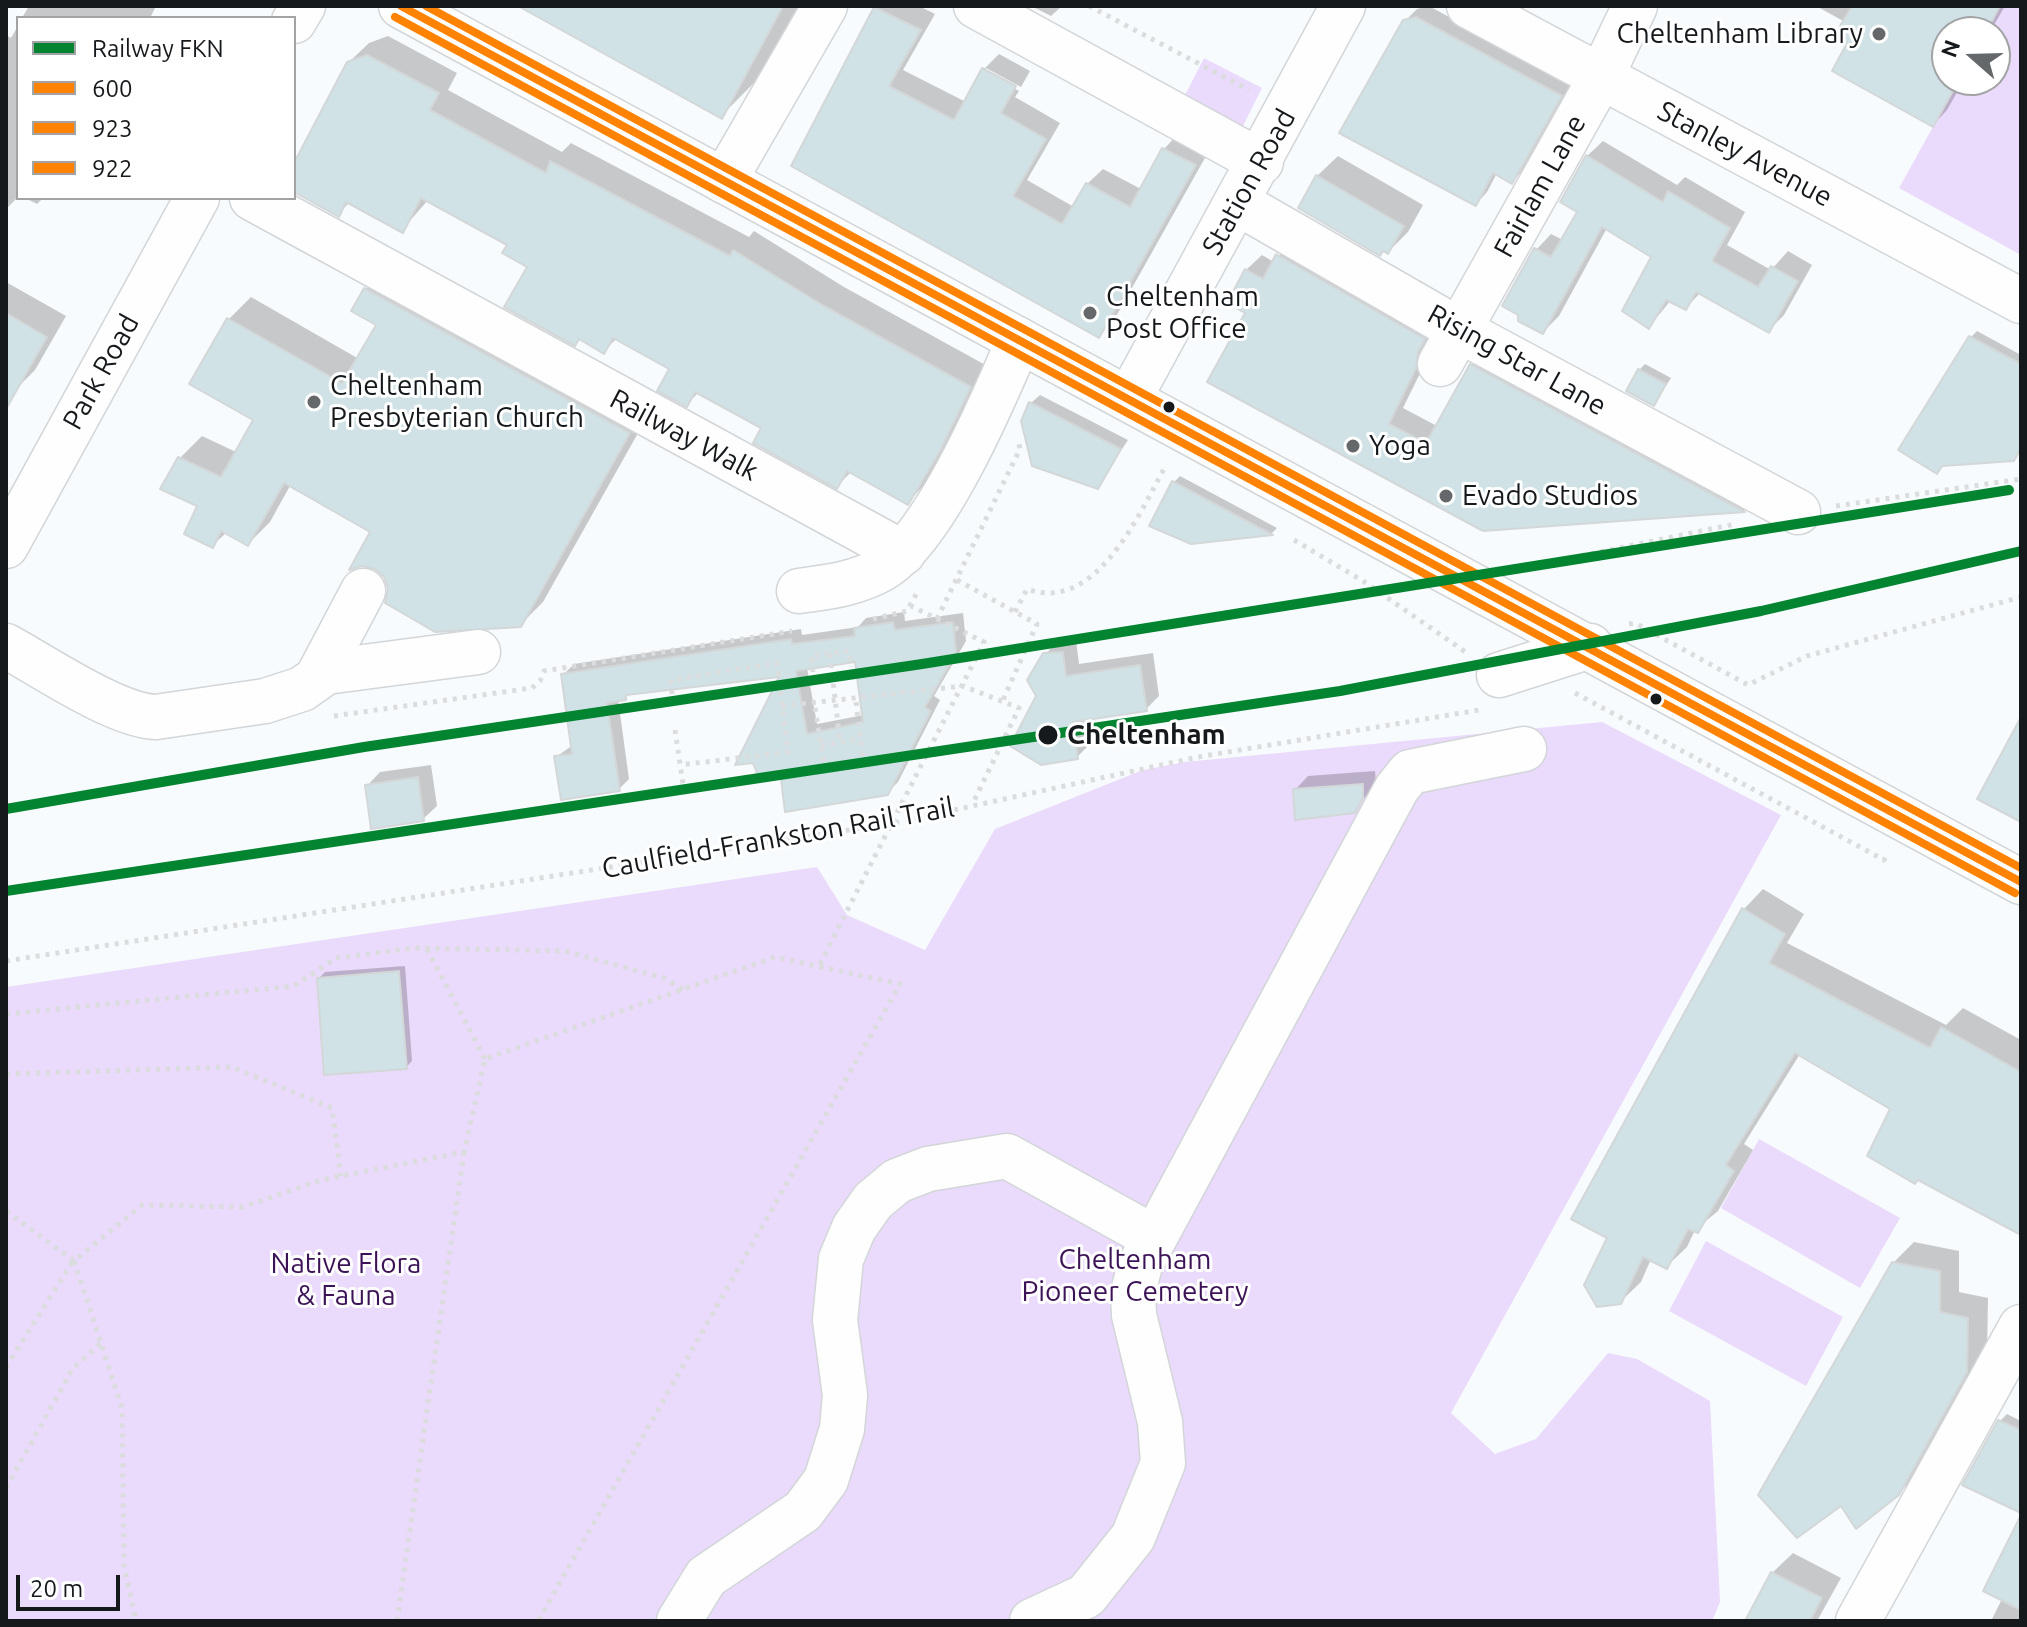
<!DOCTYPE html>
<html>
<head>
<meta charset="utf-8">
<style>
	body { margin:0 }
	#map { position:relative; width:2027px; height:1627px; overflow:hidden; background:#f8fbfd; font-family:Ubuntu,sans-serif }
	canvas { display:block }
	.frame { position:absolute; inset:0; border:8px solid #16191c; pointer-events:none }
	.legend { position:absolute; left:16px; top:16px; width:280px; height:184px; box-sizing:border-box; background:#fff; border:2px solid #a2a3a4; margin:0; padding:10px 14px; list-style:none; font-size:24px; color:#16191c }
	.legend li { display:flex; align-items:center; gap:16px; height:40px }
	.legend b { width:40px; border:2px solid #a2a3a4 }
	.north { position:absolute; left:1931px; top:16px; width:80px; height:80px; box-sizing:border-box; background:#fff; border:2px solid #a2a3a4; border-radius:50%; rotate:290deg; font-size:22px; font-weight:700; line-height:32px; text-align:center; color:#16191c }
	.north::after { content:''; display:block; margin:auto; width:28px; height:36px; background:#65686b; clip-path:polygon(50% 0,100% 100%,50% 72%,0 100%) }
	.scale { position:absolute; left:16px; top:1575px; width:104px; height:36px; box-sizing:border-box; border:4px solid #16191c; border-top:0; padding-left:10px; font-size:24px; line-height:28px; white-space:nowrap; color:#16191c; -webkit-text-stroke:6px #fff; paint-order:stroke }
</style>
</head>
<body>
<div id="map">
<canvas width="2027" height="1627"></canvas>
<div class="frame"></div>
<ul class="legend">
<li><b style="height:10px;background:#028430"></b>Railway FKN</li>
<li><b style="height:10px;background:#ff8200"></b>600</li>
<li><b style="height:10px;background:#ff8200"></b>923</li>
<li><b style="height:10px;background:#ff8200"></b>922</li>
</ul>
<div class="north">N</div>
<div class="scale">20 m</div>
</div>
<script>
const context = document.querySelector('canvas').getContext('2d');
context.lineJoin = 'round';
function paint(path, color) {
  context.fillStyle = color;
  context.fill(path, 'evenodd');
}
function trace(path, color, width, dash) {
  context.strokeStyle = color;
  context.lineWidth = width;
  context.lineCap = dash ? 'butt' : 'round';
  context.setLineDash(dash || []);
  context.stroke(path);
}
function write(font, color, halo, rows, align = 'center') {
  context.font = font + ' Ubuntu,sans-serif';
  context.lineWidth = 6;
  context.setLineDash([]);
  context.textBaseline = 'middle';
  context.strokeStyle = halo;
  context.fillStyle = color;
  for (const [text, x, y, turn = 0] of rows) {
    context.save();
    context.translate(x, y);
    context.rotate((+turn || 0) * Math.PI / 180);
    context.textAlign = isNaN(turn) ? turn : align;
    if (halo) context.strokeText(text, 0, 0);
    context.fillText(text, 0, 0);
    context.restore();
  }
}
const green = new Path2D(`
	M2000,6H2021V255L1899,188L1959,80H1995V32H1986Z
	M1204,58L1262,88L1238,136L1180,105Z
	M1602,722L1781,815L1451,1413L1495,1454L1536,1439L1608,1353L1637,1359L1710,1401L1720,1602L1712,1621H6V987L817,867L847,915L925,950L995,829L1143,770L1185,762Z
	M1759,1139L1900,1218L1860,1288L1721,1208Z
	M1706,1241L1843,1317L1806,1386L1669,1311Z`);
const shadow = new Path2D(`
	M29,6H156L150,18H22Z
	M521,6H798L757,80L721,116Z
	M878,6H919L935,14L903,70L966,102L984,69L999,54L1030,71L1021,87L986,68V72L1019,91L1015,97L1060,123L1027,180L1074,207L1087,184L1103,169L1141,189L1164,149L1179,133L1210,149L1114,320L1099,335L793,165Z
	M1031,6H1062L1051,16Z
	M1429,6L1572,84L1524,170L1512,181L1497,173L1487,192L1476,204L1404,22L1417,9Z
	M1816,6H2005L1990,32H1947V80H1964L1947,110L1933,125L1849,42L1845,22Z
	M18,26V197L6,209V35L11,38Z
	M388,36L457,73L448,90L562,152L571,143L749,237L754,231L844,287L989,367L927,482L908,502L852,471L837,486L763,427L699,392L687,404L671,368L617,338L604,351L580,338L575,343L530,266L510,244L428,200L402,230L350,202L338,214L294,190V168L348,63L369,43Z
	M1603,141L1677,185L1685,177L1745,212L1727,245L1771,270L1788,251L1812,265L1784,315L1769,330L1701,292L1686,308L1671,300L1649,327L1653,256L1607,228L1559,316L1543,332L1536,250L1551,234L1563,240L1580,212L1587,156Z
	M1338,156L1423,205L1408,232L1388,252L1300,208L1317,176Z
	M25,198H43L37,204Z
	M1293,240L1439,324L1431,351L1403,408L1437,426L1471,365L1486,350L1759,496L1745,510L1484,529L1248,312L1246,270L1262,255L1274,262Z
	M388,267L651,410L543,602L520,625L390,589L372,531L291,484L270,522L248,544L227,532L212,546L180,458L202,436L236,452L255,420L192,384L229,319L251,297L359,359L379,324L354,310L366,289Z
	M6,282L66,316L35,370L15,390L6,385Z
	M1977,331L2021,355V450L2013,459L1943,465L1937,471L1971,337Z
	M1645,364L1671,378L1654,404L1639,370Z
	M1040,395L1128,440L1097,487L1031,403Z
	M1180,476L1277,528L1272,533L1191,542L1174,482Z
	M904,612L905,621L963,613L966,641L934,696L940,700L898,782L887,793L782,769L783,674L631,693L618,699L629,779L619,789L556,757L573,745L563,675L574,664L801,629L802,635L858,627L866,618ZM857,660L864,715L817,724L807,668Z
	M1076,640L1079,664L1153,653L1159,696L1146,709L1087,718L1090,744L1077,757L1039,695L1045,654L1059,641Z
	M431,765L437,806L423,819L367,786L380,772Z
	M1375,771L1376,783L1354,811L1295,790L1308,776Z
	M1763,889L1804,914L1787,943L1946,1025L1963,1008L2021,1040V1222L1892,1108L1800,1054L1744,1144L1753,1150L1718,1211L1695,1230L1687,1247L1666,1267L1651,1259L1641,1282L1620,1302L1610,1237L1743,910Z
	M405,966L412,1061L406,1067L319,978L325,972Z
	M1914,1242L1959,1251V1292L1988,1298L1987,1350L1919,1473L1898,1494L1841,1503L1893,1263Z
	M2007,1414L2021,1421V1510L2000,1421Z
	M2021,1520V1621H1991L2002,1599Z
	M1793,1553L1841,1578L1817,1621H1748L1772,1573Z`);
const building = new Path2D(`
	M518,6H783L722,119Z
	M1852,6H2000L1986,32H1947V80H1959L1933,127L1832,71L1847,43L1834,36Z
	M874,7L921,30L889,86L954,120L982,68L1016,86L1001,113L1046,139L1013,196L1062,224L1086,183L1130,207L1162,148L1196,165L1099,338L791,166Z
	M1416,17L1562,96L1512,184L1493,173L1476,206L1339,133L1403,20Z
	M367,55L439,93L430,110L546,173L550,161L730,256L733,250L824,306L971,387L939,453L908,505L847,471L837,489L753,443L761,428L695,392L687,407L657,391L669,369L613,338L604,354L579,339L575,346L504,307L527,267L502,253L507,245L421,198L403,233L346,202L339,217L294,192V163L347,62Z
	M1586,155L1663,202L1668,191L1730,228L1712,261L1758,287L1771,266L1798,281L1769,333L1696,292L1686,310L1666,300L1649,329L1622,311L1651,257L1602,227L1543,334L1518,321V315L1502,306L1534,248L1551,257L1577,212L1560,202Z
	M1316,175L1404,226L1388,254L1383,251L1380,256L1298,208Z
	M1276,254L1425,339L1418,352L1416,368L1389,424L1426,443L1470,364L1745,512L1483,531L1207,382L1245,313L1227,303L1245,269L1263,279Z
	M364,288L630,433L521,627L435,632L385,603L388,589L384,577L375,569L361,566L349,570L370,532L284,483L248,546L221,531L213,548L184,534L197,506L160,489L178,457L221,477L253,420L189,384L227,318L342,383L376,325L351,311Z
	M6,313L47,337L6,409Z
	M1969,336L2021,364V448L2014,461L1942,466L1937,474L1898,450Z
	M1638,369L1666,384L1654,406L1626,391Z
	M1029,402L1121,449L1098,489L1032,466L1021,421Z
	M1172,481L1273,535L1191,544L1149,526Z
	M893,622L895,630L953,622L956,653L925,707L931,711L888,795L785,812L780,771L758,775L753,763L735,765L779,677L626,695V700L607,703L620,791L561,800L554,756L572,754L561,674L791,639L792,644L855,636L854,628ZM855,662L863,722L807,734L796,671Z
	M1063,652L1066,676L1140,665L1147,711L1073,722L1078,759L1041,765L1010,746L1036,696L1027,680L1043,653Z
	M2021,717V822L1977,799Z
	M418,777L424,821L371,829L365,785Z
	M1363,784V798L1355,813L1295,820L1293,789Z
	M1742,908L1785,934L1769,963L1930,1048L1941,1027L2021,1072V1235L1918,1180L1915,1184L1867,1156L1890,1109L1795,1053L1726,1165L1734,1171L1698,1233L1688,1229L1667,1269L1643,1257L1621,1304L1597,1307L1584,1285L1607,1238L1571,1219Z
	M399,971L407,1069L324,1075L317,978Z
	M1892,1262L1940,1271V1312L1968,1318L1967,1372L1899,1495L1856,1529L1841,1506L1797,1538L1758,1495Z
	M1998,1420L2021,1430V1513L1962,1485Z
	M2021,1515V1610L1983,1591Z
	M1771,1572L1822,1598L1810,1621H1745Z`);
const path = new Path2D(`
	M1089,6L1249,90
	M1836,506L2021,479
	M1294,540L1363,581L1467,653
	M1522,568L1735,524
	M957,580L1037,624L1003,700
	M1015,612L1027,589C1096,614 1139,514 1165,467
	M873,619L907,611L918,591
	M937,619L1020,449L1018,439
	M1629,624L1635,623L1748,685L1807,656L2021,597
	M830,654L840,742
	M813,672L811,656L849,651L851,667
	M1575,693L1884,860L1887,854
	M672,694L671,680L777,663L788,752L680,765
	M856,702L863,758
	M782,706L963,686L1019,708L973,803
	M815,708L824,763
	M334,716L532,688L540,681L544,671L792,631
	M675,730L683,784
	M821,745L861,739
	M427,949L485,1059
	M6,961L894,823L1198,757L1479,710
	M820,964L984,642L911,606
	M6,1014L294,986L336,958L414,948L565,951L664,978L683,990
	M6,1074L232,1067L332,1108L341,1176
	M6,1211L74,1261L142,1205L243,1207L321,1180L464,1152L485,1059L775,957L900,984L538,1621
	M74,1261L122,1408L124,1566L136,1621
	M6,1367L73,1261
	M6,1488L73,1368L102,1342
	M397,1621L464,1152`);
const minor = new Path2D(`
	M976,6L1261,162
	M1469,6L2021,301
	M294,21L303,6
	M724,181L825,6
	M252,198L903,553
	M1238,203L1459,330L1798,512
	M1440,364L1601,77L1635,6
	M1129,399L1343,6
	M6,546L197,198
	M799,591C827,587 856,584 882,569C935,538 994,399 1019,340
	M6,646C43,666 116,716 156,717L265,701L302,689L326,672L478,652
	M1499,675L1590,646
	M317,678L363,591
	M679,1621L706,1577L803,1511L826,1480L842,1429L845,1395L835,1320L841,1259L854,1228L873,1201L897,1181L928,1169L1007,1156L1153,1237
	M1032,1621L1086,1596L1133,1537L1163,1463L1160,1422L1134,1315L1133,1292L1140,1265L1397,788L1410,772L1524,749
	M1858,1621L2021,1327`);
const major = new Path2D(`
	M401,6L2021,882`);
const bus1 = new Path2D(`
	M401,6L2021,882`);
const bus2 = new Path2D(`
	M395,17L2015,893`);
const bus3 = new Path2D(`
	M426,6L2021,868`);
const rail1 = new Path2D(`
	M6,809L364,747L922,664L2009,490
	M6,891L1340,691L1761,611L2021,551`);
const markers = [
	[1879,34,8,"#65686b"],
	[1090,313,8,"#65686b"],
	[314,402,8,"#65686b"],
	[1169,407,7,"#16191c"],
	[1353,446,8,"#65686b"],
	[1446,496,8,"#65686b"],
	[1656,699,7,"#16191c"],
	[1048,735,11,"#16191c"]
];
const poiNames = [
	["Cheltenham Library",1863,34,"right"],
	["Cheltenham",1106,297],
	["Post Office",1106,329],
	["Cheltenham",330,386],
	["Presbyterian Church",330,418],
	["Yoga",1369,446],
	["Evado Studios",1462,496]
];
const streetNames = [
	["Stanley Avenue",1745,154,28],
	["Station Road",1249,182,-61],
	["Fairlam Lane",1540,186,-61],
	["Rising Star Lane",1517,360,29],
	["Park Road",101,372,-61],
	["Railway Walk",684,435,28],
	["Caulfield-Frankston Rail Trail",778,838,-10]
];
const stopNames = [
	["Cheltenham",1067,735]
];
const parkNames = [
	["Cheltenham",1135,1260],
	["Pioneer Cemetery",1135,1292],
	["Native Flora",346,1264],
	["& Fauna",346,1296]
];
paint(green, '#eadafb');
paint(shadow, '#0003');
paint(building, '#d0e2e6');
trace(building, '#d3d7d8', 2);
trace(minor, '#d3d6d8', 47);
trace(major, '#d3d6d8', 47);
trace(path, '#dbdcdd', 5, [4, 6]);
trace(minor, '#fefeff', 44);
trace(major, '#fefeff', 44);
trace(bus1, '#ff8200', 8);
trace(bus2, '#ff8200', 8);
trace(bus3, '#ff8200', 8);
trace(rail1, '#028430', 10);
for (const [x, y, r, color] of markers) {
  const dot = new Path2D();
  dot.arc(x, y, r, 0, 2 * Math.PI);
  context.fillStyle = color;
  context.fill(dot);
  trace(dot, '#fff', 3);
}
write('28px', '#16191c', '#fff', poiNames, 'left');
write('28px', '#16191c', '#fff', streetNames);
write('bold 28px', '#16191c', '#fff', stopNames, 'left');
write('28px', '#3c1357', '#fff', parkNames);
</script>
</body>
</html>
